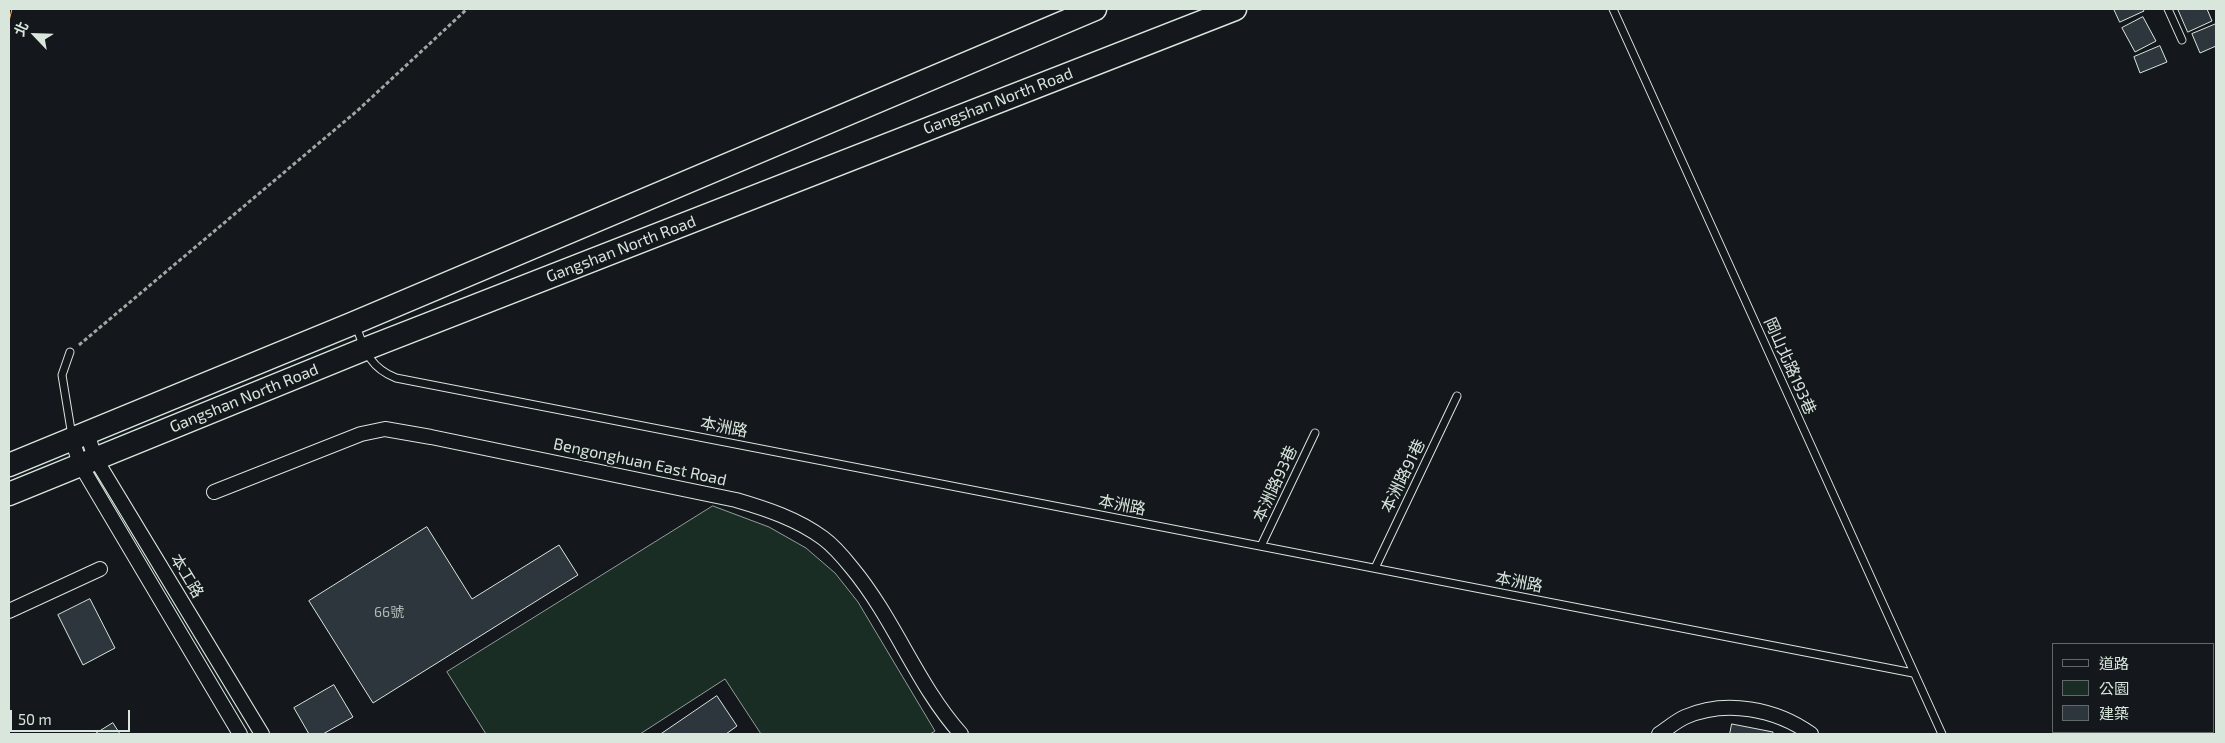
<!DOCTYPE html>
<html>
<head>
<meta charset="utf-8">
<style>
	body { margin:0 }
	#map { position:relative; width:2225px; height:743px; overflow:hidden; background:#14181c; font-family:"Exo 2","Noto Sans TC",sans-serif }
	canvas { display:block }
	.frame { position:absolute; inset:0; border:10px solid #d8e6dc; pointer-events:none }
	.legend { position:absolute; left:2052px; top:643px; width:162px; height:90px; box-sizing:border-box; background:#14181c; border:1px solid #626a69; margin:0; padding:6px 9px; list-style:none; font-size:15px; color:#d8e6dc }
	.legend li { display:flex; align-items:center; gap:10px; height:25px }
	.legend b { width:25px; border:1px solid #626a69 }
	.north { position:absolute; left:10px; top:10px; width:50px; height:50px; -webkit-text-stroke:4px #14181c; paint-order:stroke; rotate:294deg; font-size:14px; font-weight:700; line-height:20px; text-align:center; color:#d8e6dc }
	.north::after { content:''; display:block; margin:auto; width:18px; height:22px; background:#d8e6dc; clip-path:polygon(50% 0,100% 100%,50% 72%,0 100%) }
	.scale { position:absolute; left:10px; top:710px; width:120px; height:22px; box-sizing:border-box; border:2px solid #d8e6dc; border-top:0; padding-left:6px; font-size:15px; line-height:18px; white-space:nowrap; color:#d8e6dc; -webkit-text-stroke:4px #14181c; paint-order:stroke }
</style>
</head>
<body>
<div id="map">
<canvas width="2225" height="743"></canvas>
<div class="frame"></div>
<ul class="legend">
<li><b style="height:6px;background:#14181c"></b>道路</li>
<li><b style="height:14px;background:#1a2d24"></b>公園</li>
<li><b style="height:14px;background:#2c363c"></b>建築</li>
</ul>
<div class="north">北</div>
<div class="scale">50 m</div>
</div>
<script>
const context = document.querySelector('canvas').getContext('2d');
context.lineJoin = 'round';
function paint(path, color) {
  context.fillStyle = color;
  context.fill(path, 'evenodd');
}
function trace(path, color, width, dash) {
  context.strokeStyle = color;
  context.lineWidth = width;
  context.lineCap = dash ? 'butt' : 'round';
  context.setLineDash(dash || []);
  context.stroke(path);
}
function write(font, color, halo, rows, align = 'center') {
  context.font = font + ' "Exo 2","Noto Sans TC",sans-serif';
  context.lineWidth = 4;
  context.setLineDash([]);
  context.textBaseline = 'middle';
  context.strokeStyle = halo;
  context.fillStyle = color;
  for (const [text, x, y, turn = 0] of rows) {
    context.save();
    context.translate(x, y);
    context.rotate((+turn || 0) * Math.PI / 180);
    context.textAlign = isNaN(turn) ? turn : align;
    if (halo) context.strokeText(text, 0, 0);
    context.fillText(text, 0, 0);
    context.restore();
  }
}
const green = new Path2D(`
	M713,506L769,527L806,548L835,573L858,602L935,731L930,734H761L725,679L640,734H486L447,672Z`);
const building = new Path2D(`
	M2114,9H2143L2144,11L2120,22Z
	M2178,9H2207L2212,21L2188,32Z
	M2143,17L2156,41L2135,52L2122,28Z
	M2216,24V46L2200,53L2192,34Z
	M2160,46L2167,62L2140,73L2134,57Z
	M427,527L472,599L559,545L578,575L373,703L309,601Z
	M90,599L115,648L83,665L58,615Z
	M334,685L353,717L323,734H309L294,708Z
	M717,696L737,726L726,734H661Z
	M113,723L120,734H95Z
	M1732,724L1773,732V734H1730Z`);
const path = new Path2D(`
	M79,345L357,111L467,9`);
const service = new Path2D(`
	M1613,9L1942,734
	M2168,9L2182,40
	M356,326C365,351 370,368 396,378L1913,673
	M70,352L62,375L72,436
	M1261,546L1315,433
	M1375,568L1457,396`);
const minor = new Path2D(`
	M87,433L95,458L262,734
	M72,439L80,464L240,734
	M214,492L361,434L385,429L431,437L736,500C767,509 797,519 823,538C834,546 844,558 852,568C895,620 917,685 961,734
	M9,611L100,569
	M1659,734C1667,729 1676,721 1685,717C1726,699 1776,709 1811,734`);
const primary = new Path2D(`
	M9,465L354,323L1095,9
	M9,494L365,349L1235,9`);
const power = new Path2D(`
	M9,21L12,9`);
const numberNames = [
	["66號",389,612]
];
const streetNames = [
	["Gangshan North Road",998,101,-21],
	["Gangshan North Road",621,249,-21],
	["岡山北路193巷",1790,366,66],
	["Gangshan North Road",244,398,-22],
	["本洲路",724,427,11],
	["Bengonghuan East Road",640,462,12],
	["本洲路91巷",1403,476,-64],
	["本洲路93巷",1275,484,-65],
	["本洲路",1122,505,11],
	["本工路",187,576,59],
	["本洲路",1519,582,11]
];
paint(green, '#1a2d24');
trace(green, '#939e99', 1);
paint(building, '#2c363c');
trace(building, '#d8e6dc', 1);
trace(service, '#d8e6dc', 9);
trace(minor, '#d8e6dc', 16);
trace(primary, '#d8e6dc', 25);
trace(path, '#9da8a2', 3, [4, 2.5]);
trace(service, '#14181c', 7);
trace(minor, '#14181c', 14);
trace(primary, '#14181c', 22);
trace(power, '#ffb74d', 1, [18, 4, 2.5, 4]);
write('14px', '#adbab4', null, numberNames);
write('16px', '#d8e6dc', '#14181c', streetNames);
</script>
</body>
</html>
